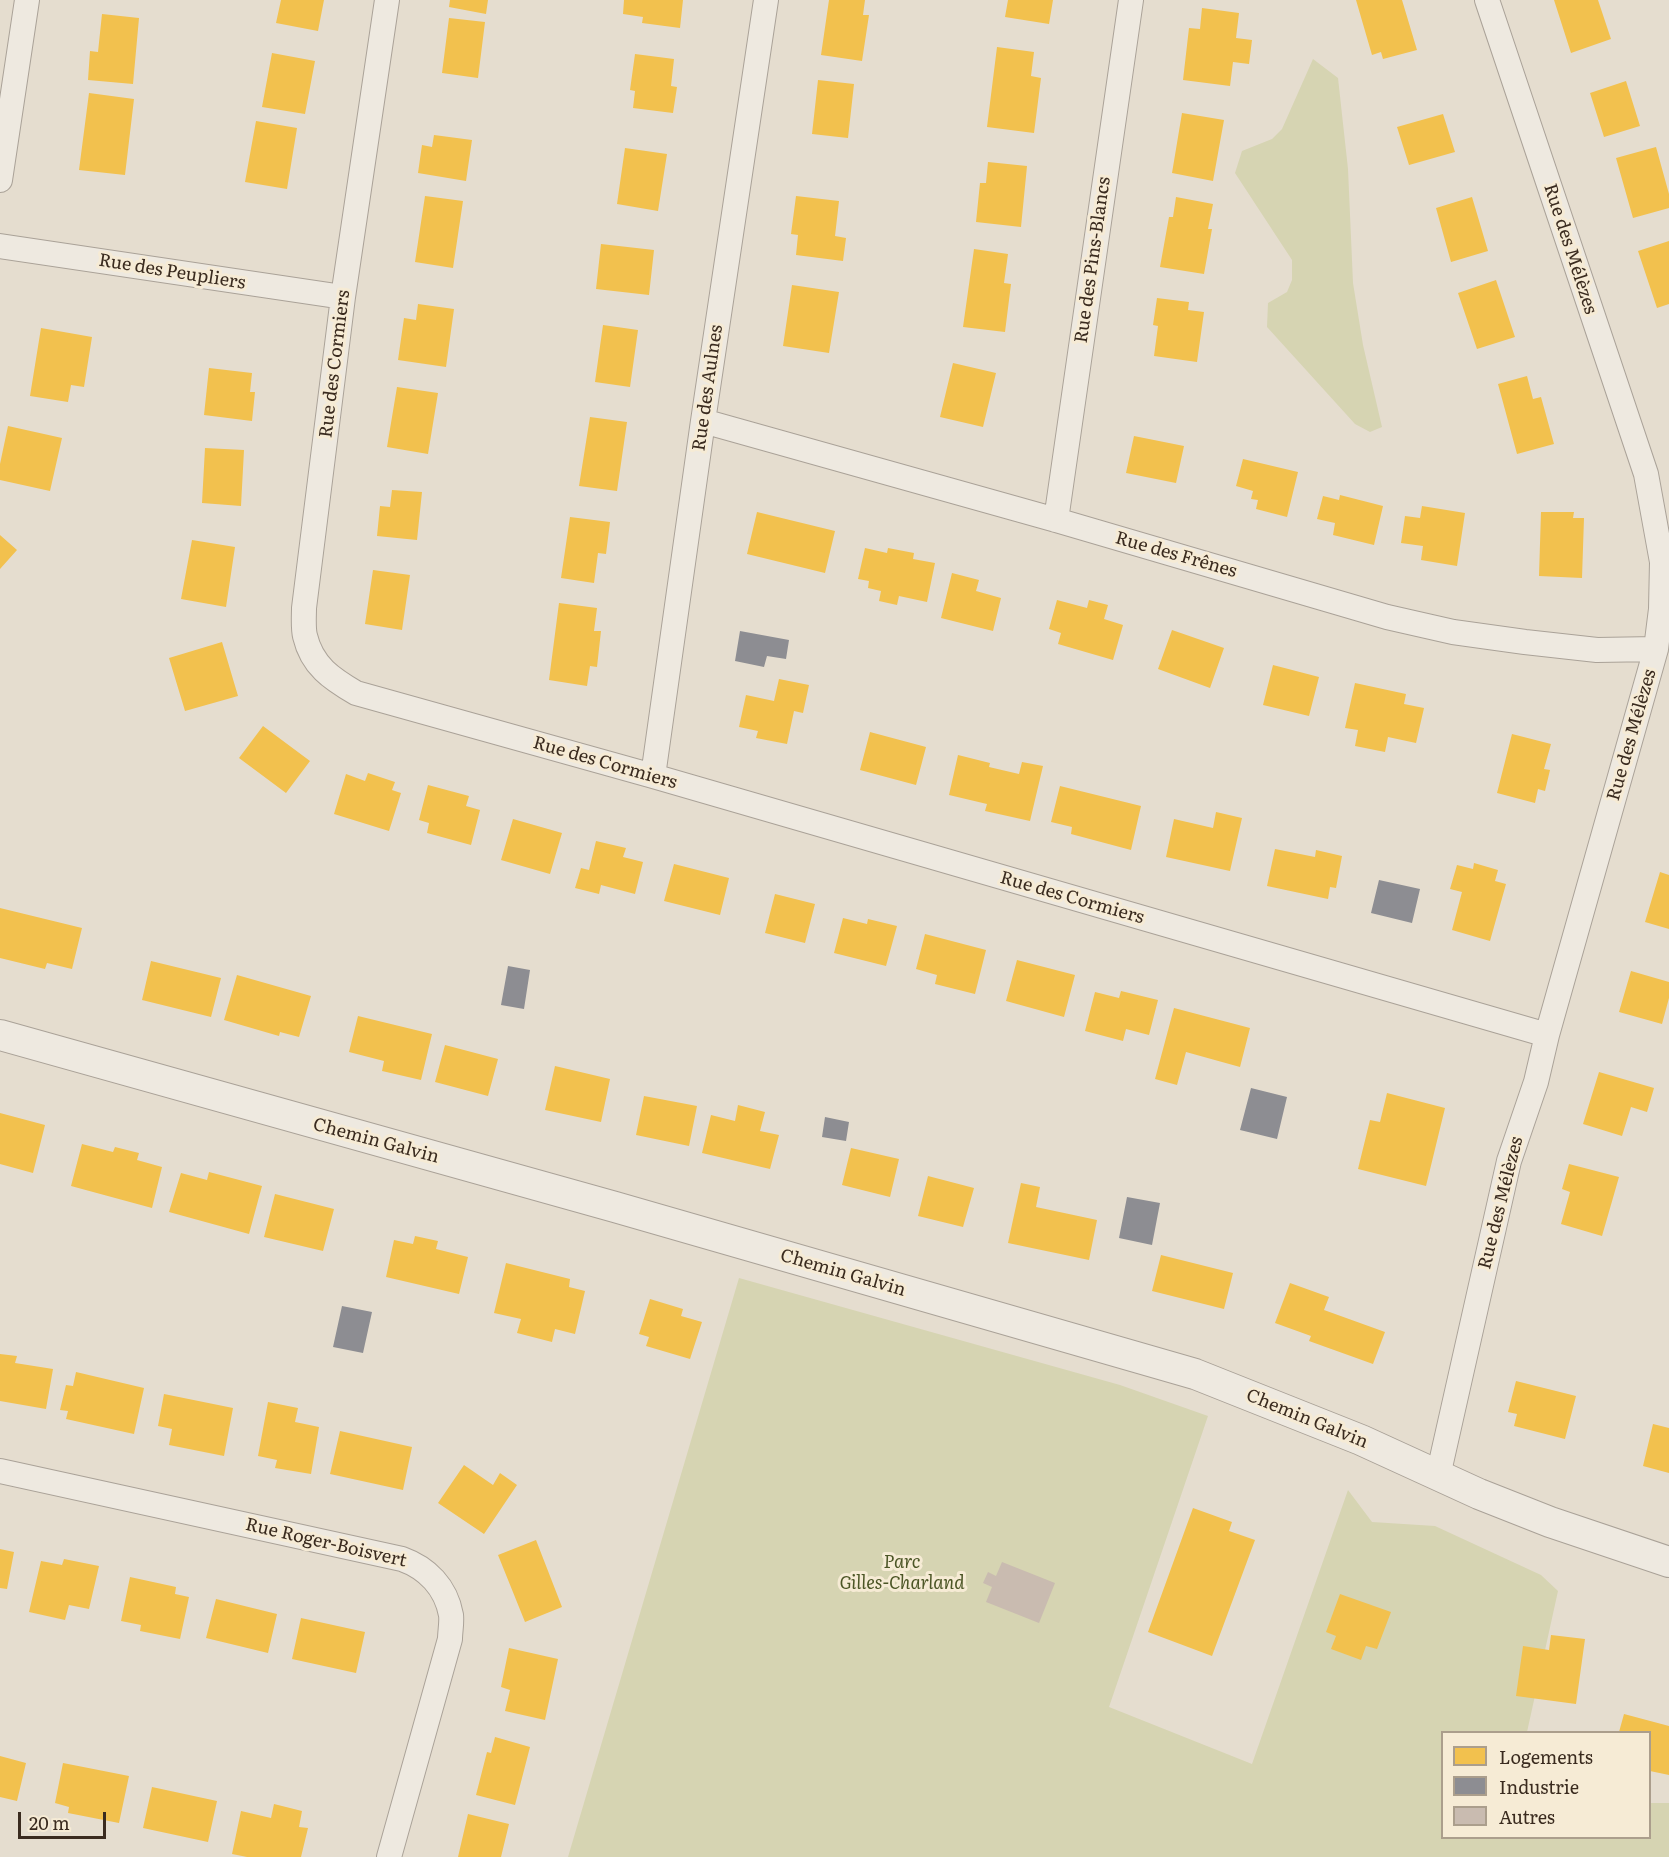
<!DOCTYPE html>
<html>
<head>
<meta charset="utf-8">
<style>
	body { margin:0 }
	#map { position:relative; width:1669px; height:1857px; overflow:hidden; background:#e5ddcf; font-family:Literata,serif }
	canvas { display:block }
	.legend { position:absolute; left:1441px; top:1731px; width:210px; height:108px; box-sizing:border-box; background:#f6ebd5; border:2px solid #ab9e8c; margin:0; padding:8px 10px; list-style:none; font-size:18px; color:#3a2b1f }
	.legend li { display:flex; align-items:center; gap:12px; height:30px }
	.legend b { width:30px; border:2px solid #ab9e8c }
	.scale { position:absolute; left:18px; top:1812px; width:88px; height:27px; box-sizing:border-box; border:3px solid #3a2b1f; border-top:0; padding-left:8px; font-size:18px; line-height:21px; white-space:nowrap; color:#3a2b1f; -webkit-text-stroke:4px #f6ebd5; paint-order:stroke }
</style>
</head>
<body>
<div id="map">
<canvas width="1669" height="1857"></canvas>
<ul class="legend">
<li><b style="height:16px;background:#f2c14e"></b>Logements</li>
<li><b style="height:16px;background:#8d8d92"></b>Industrie</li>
<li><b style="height:16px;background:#c9bbb0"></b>Autres</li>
</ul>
<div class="scale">20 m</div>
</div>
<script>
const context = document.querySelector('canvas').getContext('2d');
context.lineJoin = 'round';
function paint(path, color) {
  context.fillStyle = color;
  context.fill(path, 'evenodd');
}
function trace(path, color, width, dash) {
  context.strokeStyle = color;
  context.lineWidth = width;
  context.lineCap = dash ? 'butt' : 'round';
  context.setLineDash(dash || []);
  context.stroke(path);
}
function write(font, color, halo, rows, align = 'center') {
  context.font = font + ' Literata,serif';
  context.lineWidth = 6;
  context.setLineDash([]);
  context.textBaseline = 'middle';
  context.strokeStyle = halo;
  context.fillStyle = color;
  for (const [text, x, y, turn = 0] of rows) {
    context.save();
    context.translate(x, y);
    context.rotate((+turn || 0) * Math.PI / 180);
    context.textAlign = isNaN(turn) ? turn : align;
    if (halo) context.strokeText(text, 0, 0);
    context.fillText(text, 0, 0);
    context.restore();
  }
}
const green = new Path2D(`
	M1313,59L1338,78L1348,169L1353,283L1363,345L1382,427L1370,432L1355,424L1267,327L1268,303L1287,292L1292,280V260L1235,173L1242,151L1272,139L1282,129Z
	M739,1278L1120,1385L1208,1416L1109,1707L1252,1764L1348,1490L1372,1522L1435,1526L1541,1575L1558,1591L1527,1732H1442V1838H1650V1803H1669V1857H568Z`);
const homes = new Path2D(`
	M281,0H324L318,31L276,23Z
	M450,0H488L486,14L449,7Z
	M624,0H683L680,28L642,23L643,17L623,14Z
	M829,0H865L863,15H869L862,61L821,55Z
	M1008,0H1053L1049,24L1005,17Z
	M1356,0H1402L1417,50L1383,59L1381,52L1372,55Z
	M1554,0H1598L1611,39L1571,53Z
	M1202,8L1239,13L1236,38L1252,40L1249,64L1233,62L1230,86L1183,80L1189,28L1200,29Z
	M102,14L139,18L133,84L88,80L90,51L98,52Z
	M449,18L485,22L478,78L442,73Z
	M997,47L1034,52L1031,76L1041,78L1034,133L987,127Z
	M272,53L315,61L305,114L262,107Z
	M635,54L674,59L671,86L677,87L673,113L633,108L635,91L630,90Z
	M818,80L854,84L848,138L812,134Z
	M1626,81L1640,126L1604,137L1590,93Z
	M89,93L134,99L125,175L79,170Z
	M1182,113L1224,120L1213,181L1172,173Z
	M1443,114L1455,152L1409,165L1397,127Z
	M256,121L297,128L287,189L245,182Z
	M434,135L472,140L466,181L418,173L422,145L432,147Z
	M1656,147L1669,194V208L1633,218L1616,158Z
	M625,148L667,154L658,211L617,204Z
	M988,162L1027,166L1021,227L976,222L980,183H986Z
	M425,196L463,201L453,268L415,262Z
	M796,196L839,201L835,236L846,238L843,261L796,255L798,235L791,234Z
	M1176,197L1213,204L1208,229H1212L1204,274L1160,267L1169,217H1173Z
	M1472,197L1488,251L1451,262L1436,208Z
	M1669,241V304L1657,308L1638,251Z
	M601,244L654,250L649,295L596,289Z
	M974,249L1008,254L1004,283L1011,284L1005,332L963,327Z
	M1496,280L1515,337L1477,349L1458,293Z
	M792,285L839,292L829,353L783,346Z
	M1157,298L1189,302L1188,310L1204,312L1197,362L1154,356L1158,326L1153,325Z
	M418,304L454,309L446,367L398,360L404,318L416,320Z
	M603,325L638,330L630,387L595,382Z
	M41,328L92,337L84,387L71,385L68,402L30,396Z
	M953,363L996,373L983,427L940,417Z
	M209,368L252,373L250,392H255L252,421L204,415Z
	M1527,376L1533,399L1541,397L1554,444L1517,454L1498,384Z
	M397,387L438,393L428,454L387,447Z
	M590,417L627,422L617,491L579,486Z
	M8,426L62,438L50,491L0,480V464Z
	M1134,436L1184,446L1176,483L1126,473Z
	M205,448L244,450L241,506L202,503Z
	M1243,459L1298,472L1287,517L1256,509L1258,500L1251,499L1253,491L1236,486Z
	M392,490L422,492L417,540L377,536L380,506L390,507Z
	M1340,495L1383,506L1374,545L1333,535L1335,523L1317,519L1323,496L1339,500Z
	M1422,506L1465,513L1457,566L1421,560L1423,546L1401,543L1405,516L1420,518Z
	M757,512L835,531L825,573L747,554Z
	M1541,512H1574L1573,518H1584L1582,578L1539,576Z
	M570,517L610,522L606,554L598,553L594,583L561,578Z
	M0,535L17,550L0,569Z
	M192,540L235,547L226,607L181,599Z
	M865,548L887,553L888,548L914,553L913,559L935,563L927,602L899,596L897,605L879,601L881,591L868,588L869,581L858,579Z
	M373,570L410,575L402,630L365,624Z
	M952,573L979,580L976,591L1001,598L993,631L941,618Z
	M1057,600L1087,608L1089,600L1108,605L1104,619L1123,625L1113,660L1058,644L1061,633L1049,629Z
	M559,603L597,608L594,631H601L597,667L590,666L587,686L549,680Z
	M1172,630L1224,648L1210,688L1158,669Z
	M222,642L238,696L185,711L169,658Z
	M1273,665L1319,677L1309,716L1263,705Z
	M779,679L809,685L803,713L794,711L787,744L756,738L758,731L739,727L746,695L774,701Z
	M1355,683L1406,694L1404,704L1424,708L1416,743L1388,737L1385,752L1355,746L1358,730L1345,728Z
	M263,726L310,761L286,793L239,758Z
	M870,732L926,747L916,785L860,770Z
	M1512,734L1551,744L1544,769L1550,770L1545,791L1538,789L1535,803L1497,793Z
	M958,755L990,763L989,767L1019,774L1022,762L1043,766L1030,821L985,811L987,804L949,795Z
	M368,773L395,782L392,790L401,793L389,831L334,814L346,774L365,781Z
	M428,785L469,796L466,806L480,810L471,845L427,833L429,823L419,820Z
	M1060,786L1141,806L1131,850L1071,834L1072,827L1051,822Z
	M1216,812L1242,818L1230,871L1166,857L1174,819L1213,828Z
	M513,819L562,833L550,874L501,860Z
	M596,841L626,848L623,857L643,862L635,894L601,885L599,894L575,888L581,868L589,870Z
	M1275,849L1315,857L1316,850L1342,856L1336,888L1330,887L1328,899L1267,886Z
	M1474,863L1498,870L1495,881L1506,884L1490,941L1452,930L1462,892L1450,889L1457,865L1473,869Z
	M674,864L729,878L720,915L664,901Z
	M1660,872L1669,875V929L1645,922Z
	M775,894L815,904L805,943L765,933Z
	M0,908L82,928L72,969L47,963L45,969L0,958Z
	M843,918L867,924L868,919L897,926L886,966L834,953Z
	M925,934L986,950L975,994L935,984L937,975L916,969Z
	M1017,960L1075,975L1064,1017L1006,1001Z
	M151,961L221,978L211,1017L142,1000Z
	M1631,971L1669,982V998L1662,1024L1619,1012Z
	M237,975L311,996L299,1037L280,1032L279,1036L224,1020Z
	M1121,991L1158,1000L1149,1035L1126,1029L1123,1041L1085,1031L1095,992L1119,998Z
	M1174,1008L1250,1028L1240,1067L1186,1052L1177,1085L1155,1079Z
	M358,1016L432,1034L421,1080L382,1071L384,1061L349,1052Z
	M445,1045L498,1059L488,1096L435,1082Z
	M555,1066L610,1079L601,1122L545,1110Z
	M1599,1072L1654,1088L1647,1112L1631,1107L1622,1136L1583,1124Z
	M1387,1093L1445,1108L1426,1186L1358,1169L1370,1120L1380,1122Z
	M644,1096L697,1106L689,1146L636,1135Z
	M738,1105L765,1112L760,1131L779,1135L770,1169L702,1153L711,1115L735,1121Z
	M0,1113L45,1125L33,1173L0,1164Z
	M82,1144L113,1152L115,1147L139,1153L137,1160L162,1167L152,1208L71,1186Z
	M851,1148L899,1159L890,1197L842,1185Z
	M1569,1164L1619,1177L1602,1236L1561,1224L1570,1192L1562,1189Z
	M209,1172L262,1186L249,1234L169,1212L181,1173L207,1180Z
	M928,1176L974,1188L963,1227L918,1216Z
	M1021,1183L1040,1187L1036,1207L1097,1220L1089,1260L1008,1243Z
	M275,1194L334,1209L323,1251L264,1237Z
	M415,1236L438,1241L436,1249L468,1257L459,1294L386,1277L394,1240L413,1244Z
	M1161,1255L1233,1273L1224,1309L1152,1291Z
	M506,1263L570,1279L569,1287L585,1291L575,1334L555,1329L552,1342L517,1333L521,1319L494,1313Z
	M1290,1283L1329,1297L1324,1310L1385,1332L1373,1364L1309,1341L1311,1336L1275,1323Z
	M650,1299L683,1309L681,1316L702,1322L690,1359L646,1346L649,1337L639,1334Z
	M0,1354L17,1356L15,1363L53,1369L46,1409L0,1401Z
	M76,1372L144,1388L134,1434L66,1419L68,1411L60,1410L66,1385L73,1386Z
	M1516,1381L1576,1396L1565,1439L1514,1426L1517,1414L1508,1412Z
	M164,1394L233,1408L224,1456L169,1445L172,1429L158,1426Z
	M268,1402L298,1408L295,1422L319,1427L311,1474L275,1468L277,1460L258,1456Z
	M1653,1424L1669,1428V1473L1643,1466Z
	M340,1431L412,1447L403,1490L330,1474Z
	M464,1465L493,1485L500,1473L517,1485L484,1534L438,1503Z
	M1193,1508L1232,1522L1229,1531L1255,1540L1212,1656L1148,1632Z
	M536,1540L562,1607L525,1622L498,1555Z
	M0,1549L14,1552L7,1589L0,1588Z
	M64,1559L99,1566L89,1609L69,1605L65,1620L29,1612L41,1561L62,1565Z
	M130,1577L176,1587L175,1594L189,1597L180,1639L140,1631L141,1625L121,1621Z
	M1340,1594L1391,1612L1377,1649L1366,1646L1361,1660L1331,1649L1336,1636L1326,1632Z
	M216,1599L277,1614L268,1653L206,1638Z
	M301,1618L365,1632L356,1673L292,1659Z
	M1551,1635L1585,1639L1576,1704L1516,1696L1523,1646L1549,1650Z
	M509,1648L558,1659L545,1720L505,1711L510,1690L501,1687Z
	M1624,1714L1669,1726V1775L1650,1771V1732H1619Z
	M495,1737L530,1747L515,1805L476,1795L487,1752L491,1753Z
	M0,1756L26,1763L17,1801L0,1797Z
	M63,1763L129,1776L119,1823L68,1813L69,1807L55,1803Z
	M152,1787L217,1801L208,1842L143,1828Z
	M274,1804L302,1811L299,1827L308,1828L301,1857H247L232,1854L241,1811L271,1818Z
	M468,1814L509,1824L501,1857H458Z`);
const industry = new Path2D(`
	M740,631L789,640L786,659L767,656L764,667L735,661Z
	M1379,880L1420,889L1412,923L1371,913Z
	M508,966L530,970L524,1009L501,1005Z
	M1251,1088L1287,1097L1277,1139L1240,1130Z
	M825,1117L849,1122L846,1141L822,1137Z
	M1127,1197L1160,1203L1152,1245L1119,1238Z
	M342,1306L372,1312L363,1353L333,1347Z`);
const building = new Path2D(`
	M1002,1562L1055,1583L1039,1623L986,1602L992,1587L983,1583L988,1572L996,1576Z`);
const minor = new Path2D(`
	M387,0L343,297L304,608C304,616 303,628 305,636C312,666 332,679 356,693L653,776L1547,1035
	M0,180L27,0
	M0,246L343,297
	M703,421L1056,520L1387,617L1453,632L1525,642L1597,650L1656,649
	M1056,520L1131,0
	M653,776L703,421L766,0
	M0,1471L402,1559C427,1568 446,1587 451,1615C452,1622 450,1632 450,1639L389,1857
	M1438,1476L1509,1161L1536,1082L1547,1035L1656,649L1661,609L1662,562L1646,474L1487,0`);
const tertiary = new Path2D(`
	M0,1035L615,1207L1195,1374L1361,1440L1479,1494L1550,1522L1669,1562`);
const streetNames = [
	["Rue des Mélèzes",1570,249,72],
	["Rue des Pins-Blancs",1093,260,-82],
	["Rue des Peupliers",172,272,9],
	["Rue des Cormiers",335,364,-83],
	["Rue des Aulnes",708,388,-82],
	["Rue des Frênes",1176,555,16],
	["Rue des Mélèzes",1632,735,-74],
	["Rue des Cormiers",605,763,16],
	["Rue des Cormiers",1072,898,16],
	["Chemin Galvin",376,1141,15],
	["Rue des Mélèzes",1501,1203,-76],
	["Chemin Galvin",843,1273,16],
	["Chemin Galvin",1307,1419,22],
	["Rue Roger-Boisvert",326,1543,13]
];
const parkNames = [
	["Parc",902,1563],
	["Gilles-Charland",902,1584]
];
paint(green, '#d6d4b2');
paint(homes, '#f2c14e');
paint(industry, '#8d8d92');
paint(building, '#c9bbb0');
trace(minor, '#aaa298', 26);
trace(tertiary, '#aaa298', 32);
trace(minor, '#eee9e0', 24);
trace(tertiary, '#eee9e0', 30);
write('18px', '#3a2b1f', '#f6ebd5', streetNames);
write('italic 18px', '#4c5626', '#f6ebd5', parkNames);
</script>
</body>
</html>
